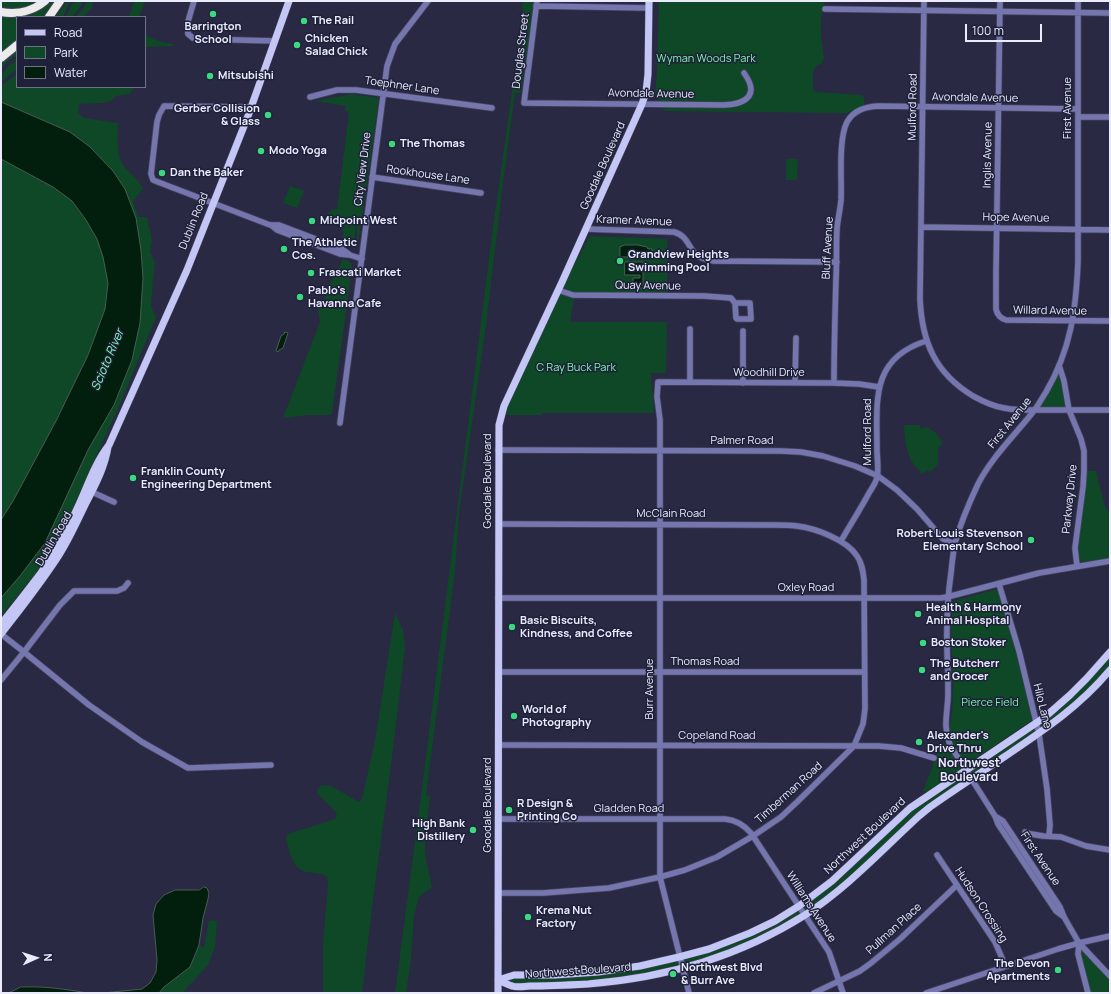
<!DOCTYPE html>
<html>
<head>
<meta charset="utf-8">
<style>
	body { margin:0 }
	#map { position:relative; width:1111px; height:994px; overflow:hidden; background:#292944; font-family:Manrope,sans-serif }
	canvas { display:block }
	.frame { position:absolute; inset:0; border:2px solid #eaecfe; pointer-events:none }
	.legend { position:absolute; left:16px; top:16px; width:130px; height:72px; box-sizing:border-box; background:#1f203a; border:1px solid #707288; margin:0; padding:5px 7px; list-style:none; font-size:12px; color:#eaecfe }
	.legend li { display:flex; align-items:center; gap:8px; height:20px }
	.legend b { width:20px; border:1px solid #707288 }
	.north { position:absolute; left:16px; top:938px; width:40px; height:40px; -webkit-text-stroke:3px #1f203a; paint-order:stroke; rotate:87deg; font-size:11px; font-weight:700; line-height:16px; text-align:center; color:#eaecfe }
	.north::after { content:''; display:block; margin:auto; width:14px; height:18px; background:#eaecfe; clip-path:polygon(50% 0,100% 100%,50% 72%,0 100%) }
	.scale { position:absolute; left:965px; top:24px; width:77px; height:18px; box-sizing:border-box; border:2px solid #eaecfe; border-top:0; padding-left:5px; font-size:12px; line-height:14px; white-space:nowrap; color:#eaecfe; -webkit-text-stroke:3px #1f203a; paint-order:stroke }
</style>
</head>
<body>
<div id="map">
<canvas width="1111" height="994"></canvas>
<div class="frame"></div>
<ul class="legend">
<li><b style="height:5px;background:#c4c7f5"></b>Road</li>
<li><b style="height:11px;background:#0e4826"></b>Park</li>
<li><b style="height:11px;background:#021f0d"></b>Water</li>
</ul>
<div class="north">N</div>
<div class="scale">100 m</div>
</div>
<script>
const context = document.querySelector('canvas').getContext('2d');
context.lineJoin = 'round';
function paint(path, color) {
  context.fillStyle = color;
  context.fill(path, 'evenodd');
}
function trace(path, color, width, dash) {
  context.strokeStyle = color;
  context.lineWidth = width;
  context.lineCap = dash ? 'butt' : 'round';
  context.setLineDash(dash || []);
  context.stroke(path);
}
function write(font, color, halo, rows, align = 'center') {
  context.font = font + ' Manrope,sans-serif';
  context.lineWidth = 3;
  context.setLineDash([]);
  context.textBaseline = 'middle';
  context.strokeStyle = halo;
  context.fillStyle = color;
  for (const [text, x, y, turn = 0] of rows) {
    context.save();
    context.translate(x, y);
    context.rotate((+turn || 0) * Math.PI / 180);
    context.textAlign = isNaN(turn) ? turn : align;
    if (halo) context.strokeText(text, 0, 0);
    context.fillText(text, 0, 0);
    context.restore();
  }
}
const green = new Path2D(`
	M1,1H39C26,10 16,9 1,9Z
	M49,1H54L43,17H17V40L1,55V15Z
	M67,1H72L69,3L63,17H56Z
	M87,1H93L92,8L83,17H76L84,8Z
	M134,1H145L139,17H129Z
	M523,1H534L521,92L520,93H515L503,183L486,325L468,452L459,511L455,571L426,795L430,796L425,841V854L432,887L419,897L414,915L411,959L406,993H395L421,796L492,235L523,12L522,6Z
	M659,1H826C817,19 822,39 824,58L822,63L816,66L813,72V90L816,92L862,95L864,98V105L847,113H842L665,111L663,109L665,107L655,95L657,72Z
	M75,2H80L82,3L81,6L72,17H66L72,4Z
	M145,35L158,41L173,44V46L145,47Z
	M17,50V55L8,61L1,69V63Z
	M17,60V69L1,82C1,71 8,66 17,60Z
	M17,74V87H134L130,94L116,96L111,101L102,103L79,104L78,113L84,118L118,123C118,134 116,153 122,163C127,173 139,178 143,189L133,201L138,217H147L152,241L150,252L155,262L153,280L151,306L156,317L118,409L70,514L48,554L35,574L1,616V598L20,576L45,543L88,450L114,405L132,360L140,323L143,278L141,250L113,171L90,147L70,132L1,102V86Z
	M352,94L379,98L359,237L357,244V226L328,214L331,210L337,209L349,112L345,111L346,106L315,101Z
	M1,159L53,187L72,201L86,220L97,239L103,257L108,283L105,309L88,355L56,421L13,501L1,520Z
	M786,159H798L797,180H786Z
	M290,186L304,191L297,208L283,203Z
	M345,222L356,226L354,241L350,243L341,240L344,232H342Z
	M590,236L667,239V294L575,293L570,322H667L666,373H651L654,413H543L541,415H501L541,326Z
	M343,259C348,260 351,262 352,267L332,413L330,415H309L283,418L320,322L318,309L322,306L330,284Z
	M1059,371L1068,409L1038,410Z
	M904,425H919L921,429L927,427L936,433L943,443L938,448V464L930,472L927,470L922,474C920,471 916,468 914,465C906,453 905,439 904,425Z
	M1086,471H1096L1104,504L1110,515V558L1080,562L1078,544Z
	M998,589L1016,652L1032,720L927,792L923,791L941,744H946L952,714L953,690L951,625L953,601Z
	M395,613L403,630L405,647L392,757L373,900L362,993H323V943L328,884L327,877C320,872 314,873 306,872C291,868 289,849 286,837L288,834L335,819L337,813L318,794L317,790L321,785L331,786L359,802L362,799L375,741Z
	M1110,652V670L1081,701L930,807L821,903L746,946L642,977L513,987L498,980L514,975L598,972L720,944L799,906L911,808L1045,717Z
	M209,920L217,921L215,947L208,965L185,990L184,993H159L164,987L190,967L199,945L204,948Z
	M1079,943L1110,976V993H1088L1078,954Z`);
const water = new Path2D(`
	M1,102L70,132L90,147L113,171L125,189L136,218L141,250L143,278L140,323L132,360L114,405L88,450L45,543L20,576L1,598V520L13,501L56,421L88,355L105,309L108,283L103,257L97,239L86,220L72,201L53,187L1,159Z
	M625,245H638L647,247L648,249H652V257H620V247Z
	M625,262H643V288H633V278H640V275H625Z
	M285,332L288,333L283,348L279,350L278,352L276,351L281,336L284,334Z
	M204,887L207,888L209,893L208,899L203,918L199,945L190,967L164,987L159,993H103L142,989L150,983L156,972L157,960L153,915L156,904L164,895L175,890H199Z
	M21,987C43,986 66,989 87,993H9Z`);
const minor = new Path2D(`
	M194,1L187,25L188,34L193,38L200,39L275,41
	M537,1L524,103L724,105C746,104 760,95 744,73
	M924,1L920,299C922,342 935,373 973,396C982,401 992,406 1004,408C1019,411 1034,410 1049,410C1069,410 1090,410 1110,410
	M1000,1L996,273V309C997,315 1000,318 1006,320L1110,321
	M536,6L649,8
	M825,9L1110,13
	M310,97L337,90H356L492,108
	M251,107L164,106L159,115L157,122L151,174L153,180L158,182L270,225H279L342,249L350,255
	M1078,117H1110
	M372,177L481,193
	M271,225L277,230L340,254L350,255L362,259
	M921,227L1110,230
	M586,229L674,232C689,236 688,249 698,256C703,259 708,260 714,261L837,262
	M558,290L573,295L704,296L731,298L735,303L736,318L737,319H751V318L750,303H735
	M743,331V383
	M1059,365L1064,381L1069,410L1081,439L1084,451V472L1083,487L1075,548L1077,566
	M690,382V329
	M795,383L796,338
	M834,383C834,348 835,314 836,279C837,262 836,245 837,228C838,219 840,210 841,200C842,179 838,140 847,122C854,110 865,107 878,106L1078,109
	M340,423L387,66L395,44L428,1
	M498,450L781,451L801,452L823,456L855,466L878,476L897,490L917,509L943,539L955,544
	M92,492L114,502
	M499,524L775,525C782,525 789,525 797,526C815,528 847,540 857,556C862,563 863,571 864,580L865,709L863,724L854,746L797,802L781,817L753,836L717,857L685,870L660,877L609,888L543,893H499
	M841,541C850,525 860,510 869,493C872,488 876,483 877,477C879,472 877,456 877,450C877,401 870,359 926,341
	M999,584L1019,651L1039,734L1047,789L1050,825L1049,836
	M498,598H941L947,597L1039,573L1110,561
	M1,634L24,652L60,605L74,591H117L124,588L128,583
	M499,672H864
	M1,680L24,652L89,705L142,742L188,768L271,765
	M499,745L879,746L901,748L934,758
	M995,816L1003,821L1060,907L1064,917L1079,943L1110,976
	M499,819H725C735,820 744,825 751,833L829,952L843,993
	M1025,832L1031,834L1043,836L1061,837L1086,846L1110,850
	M937,855L995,942L1002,958L1004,966
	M1064,917L1056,911L998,824L995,816L950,745C943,726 947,716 948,697C948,689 948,681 948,673C946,639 946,607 951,573C952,563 953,553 955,543C960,525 970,501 978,484C992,457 1014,436 1033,412C1038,406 1042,398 1046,392C1071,349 1076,310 1078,261V1
	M1079,943L1078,954L1088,993
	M689,993L660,877V420L657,397L658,382L834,383L859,384L879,387
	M814,993L860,971L871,963L900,939L957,885
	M926,993L1058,949L1079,943L1110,936`);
const major = new Path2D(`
	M1,624C15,607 28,590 41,573C52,556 62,537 72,519C85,495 92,467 109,445L187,270L248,116L289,1
	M1,634C21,608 41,583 59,555C70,538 78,519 87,501C96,484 105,466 108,447
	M498,980L514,975H555L598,972L640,966L679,957L709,949L750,933L775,921L799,906L832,881L910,808L1045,717L1070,695L1087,678L1110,652
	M498,980C503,982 508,985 512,986C518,988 525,986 530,986C550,986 569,985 588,984C664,978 740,956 805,915C847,888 882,850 919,816L930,807C954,790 979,774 1004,757C1044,730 1079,707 1110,670
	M498,993L499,425L504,406L562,282L642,104L646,92L648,74L649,1`);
const highway = new Path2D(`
	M1,12C17,15 33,11 45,1
	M49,17L60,1
	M1,58L17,45`);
const markers = [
	[213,14,4,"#3cd77e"],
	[304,21,4,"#3cd77e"],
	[297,45,4,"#3cd77e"],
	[210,76,4,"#3cd77e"],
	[268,115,4,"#3cd77e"],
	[392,144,4,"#3cd77e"],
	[261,151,4,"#3cd77e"],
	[162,173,4,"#3cd77e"],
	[312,221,4,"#3cd77e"],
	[284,249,4,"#3cd77e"],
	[620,261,4,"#3cd77e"],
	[311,273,4,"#3cd77e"],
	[300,297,4,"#3cd77e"],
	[133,478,4,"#3cd77e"],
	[1031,540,4,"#3cd77e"],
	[918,614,4,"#3cd77e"],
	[512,627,4,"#3cd77e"],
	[923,643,4,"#3cd77e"],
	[922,670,4,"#3cd77e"],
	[514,716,4,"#3cd77e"],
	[919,742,4,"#3cd77e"],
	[509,810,4,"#3cd77e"],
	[473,830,4,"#3cd77e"],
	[528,917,4,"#3cd77e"],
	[1058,970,4,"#3cd77e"],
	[673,974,4,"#3cd77e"]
];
const poiNames = [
	["The Rail",312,21],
	["Barrington",213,27,"center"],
	["School",213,40,"center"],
	["Chicken",305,39],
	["Salad Chick",305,52],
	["Mitsubishi",218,76],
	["Gerber Collision",260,109,"right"],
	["& Glass",260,122,"right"],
	["The Thomas",400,144],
	["Modo Yoga",269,151],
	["Dan the Baker",170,173],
	["Midpoint West",320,221],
	["The Athletic",292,243],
	["Cos.",292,256],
	["Grandview Heights",628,255],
	["Swimming Pool",628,268],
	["Frascati Market",319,273],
	["Pablo's",308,291],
	["Havanna Cafe",308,304],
	["Franklin County",141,472],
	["Engineering Department",141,485],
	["Robert Louis Stevenson",1023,534,"right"],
	["Elementary School",1023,547,"right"],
	["Health & Harmony",926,608],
	["Animal Hospital",926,621],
	["Basic Biscuits,",520,621],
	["Kindness, and Coffee",520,634],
	["Boston Stoker",931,643],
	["The Butcherr",930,664],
	["and Grocer",930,677],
	["World of",522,710],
	["Photography",522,723],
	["Alexander's",927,736],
	["Drive Thru",927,749],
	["R Design &",517,804],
	["Printing Co",517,817],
	["High Bank",465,824,"right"],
	["Distillery",465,837,"right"],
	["Krema Nut",536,911],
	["Factory",536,924],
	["The Devon",1050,964,"right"],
	["Apartments",1050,977,"right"],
	["Northwest Blvd",681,968],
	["& Burr Ave",681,981]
];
const streetNames = [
	["Douglas Street",521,51,-83],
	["Toephner Lane",402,86,8],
	["Avondale Avenue",651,94,1],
	["Avondale Avenue",975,98,1],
	["Mulford Road",913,107,-89],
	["First Avenue",1068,108,-90],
	["Inglis Avenue",988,155,-89],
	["Goodale Boulevard",603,166,-66],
	["City View Drive",363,169,-83],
	["Rookhouse Lane",428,175,8],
	["Hope Avenue",1016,218,1],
	["Dublin Road",194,221,-68],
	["Kramer Avenue",634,221,2],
	["Bluff Avenue",828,248,-87],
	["Quay Avenue",648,286,1],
	["Willard Avenue",1050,311,1],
	["Woodhill Drive",769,373],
	["First Avenue",1010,423,-51],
	["Mulford Road",868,432,-90],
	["Palmer Road",742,441],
	["Goodale Boulevard",488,481,-90],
	["Parkway Drive",1070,499,-84],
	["McClain Road",671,514],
	["Dublin Road",54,539,-60],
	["Oxley Road",806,588],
	["Thomas Road",705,662],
	["Burr Avenue",650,689,-90],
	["Hilo Lane",1042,706,76],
	["Copeland Road",717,736],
	["Timberman Road",789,793,-42],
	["Goodale Boulevard",488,805,-90],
	["Gladden Road",629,809],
	["Northwest Boulevard",865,836,-43],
	["First Avenue",1040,859,56],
	["Hudson Crossing",981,905,57],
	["Williams Avenue",811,907,57],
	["Pullman Place",894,929,-42],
	["Northwest Boulevard",578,971,-4]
];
const parkNames = [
	["Wyman Woods Park",706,59],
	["C Ray Buck Park",576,368],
	["Pierce Field",990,703]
];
const waterNames = [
	["Scioto River",108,360,-67]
];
const neighbourhoodNames = [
	["Northwest",969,764],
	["Boulevard",969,778]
];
paint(green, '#0e4826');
paint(water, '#021f0d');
trace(water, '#485c55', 1);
trace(minor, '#44445e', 7);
trace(major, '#44445e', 8);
trace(highway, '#44445e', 10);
trace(minor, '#7476ad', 5.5);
trace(major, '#c4c7f5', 7);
trace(highway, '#ebebeb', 8);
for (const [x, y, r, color] of markers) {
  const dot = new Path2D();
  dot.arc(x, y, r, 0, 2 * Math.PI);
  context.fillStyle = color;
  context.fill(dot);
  trace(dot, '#1f203a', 1.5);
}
write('bold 11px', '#eaecfe', '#1f203a', poiNames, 'left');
write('11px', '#eaecfe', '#1f203a', streetNames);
write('11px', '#7cf6a6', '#1f203a', parkNames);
write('italic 12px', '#83fead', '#1f203a', waterNames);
write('bold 12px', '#eaecfe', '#1f203a', neighbourhoodNames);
</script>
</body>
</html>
